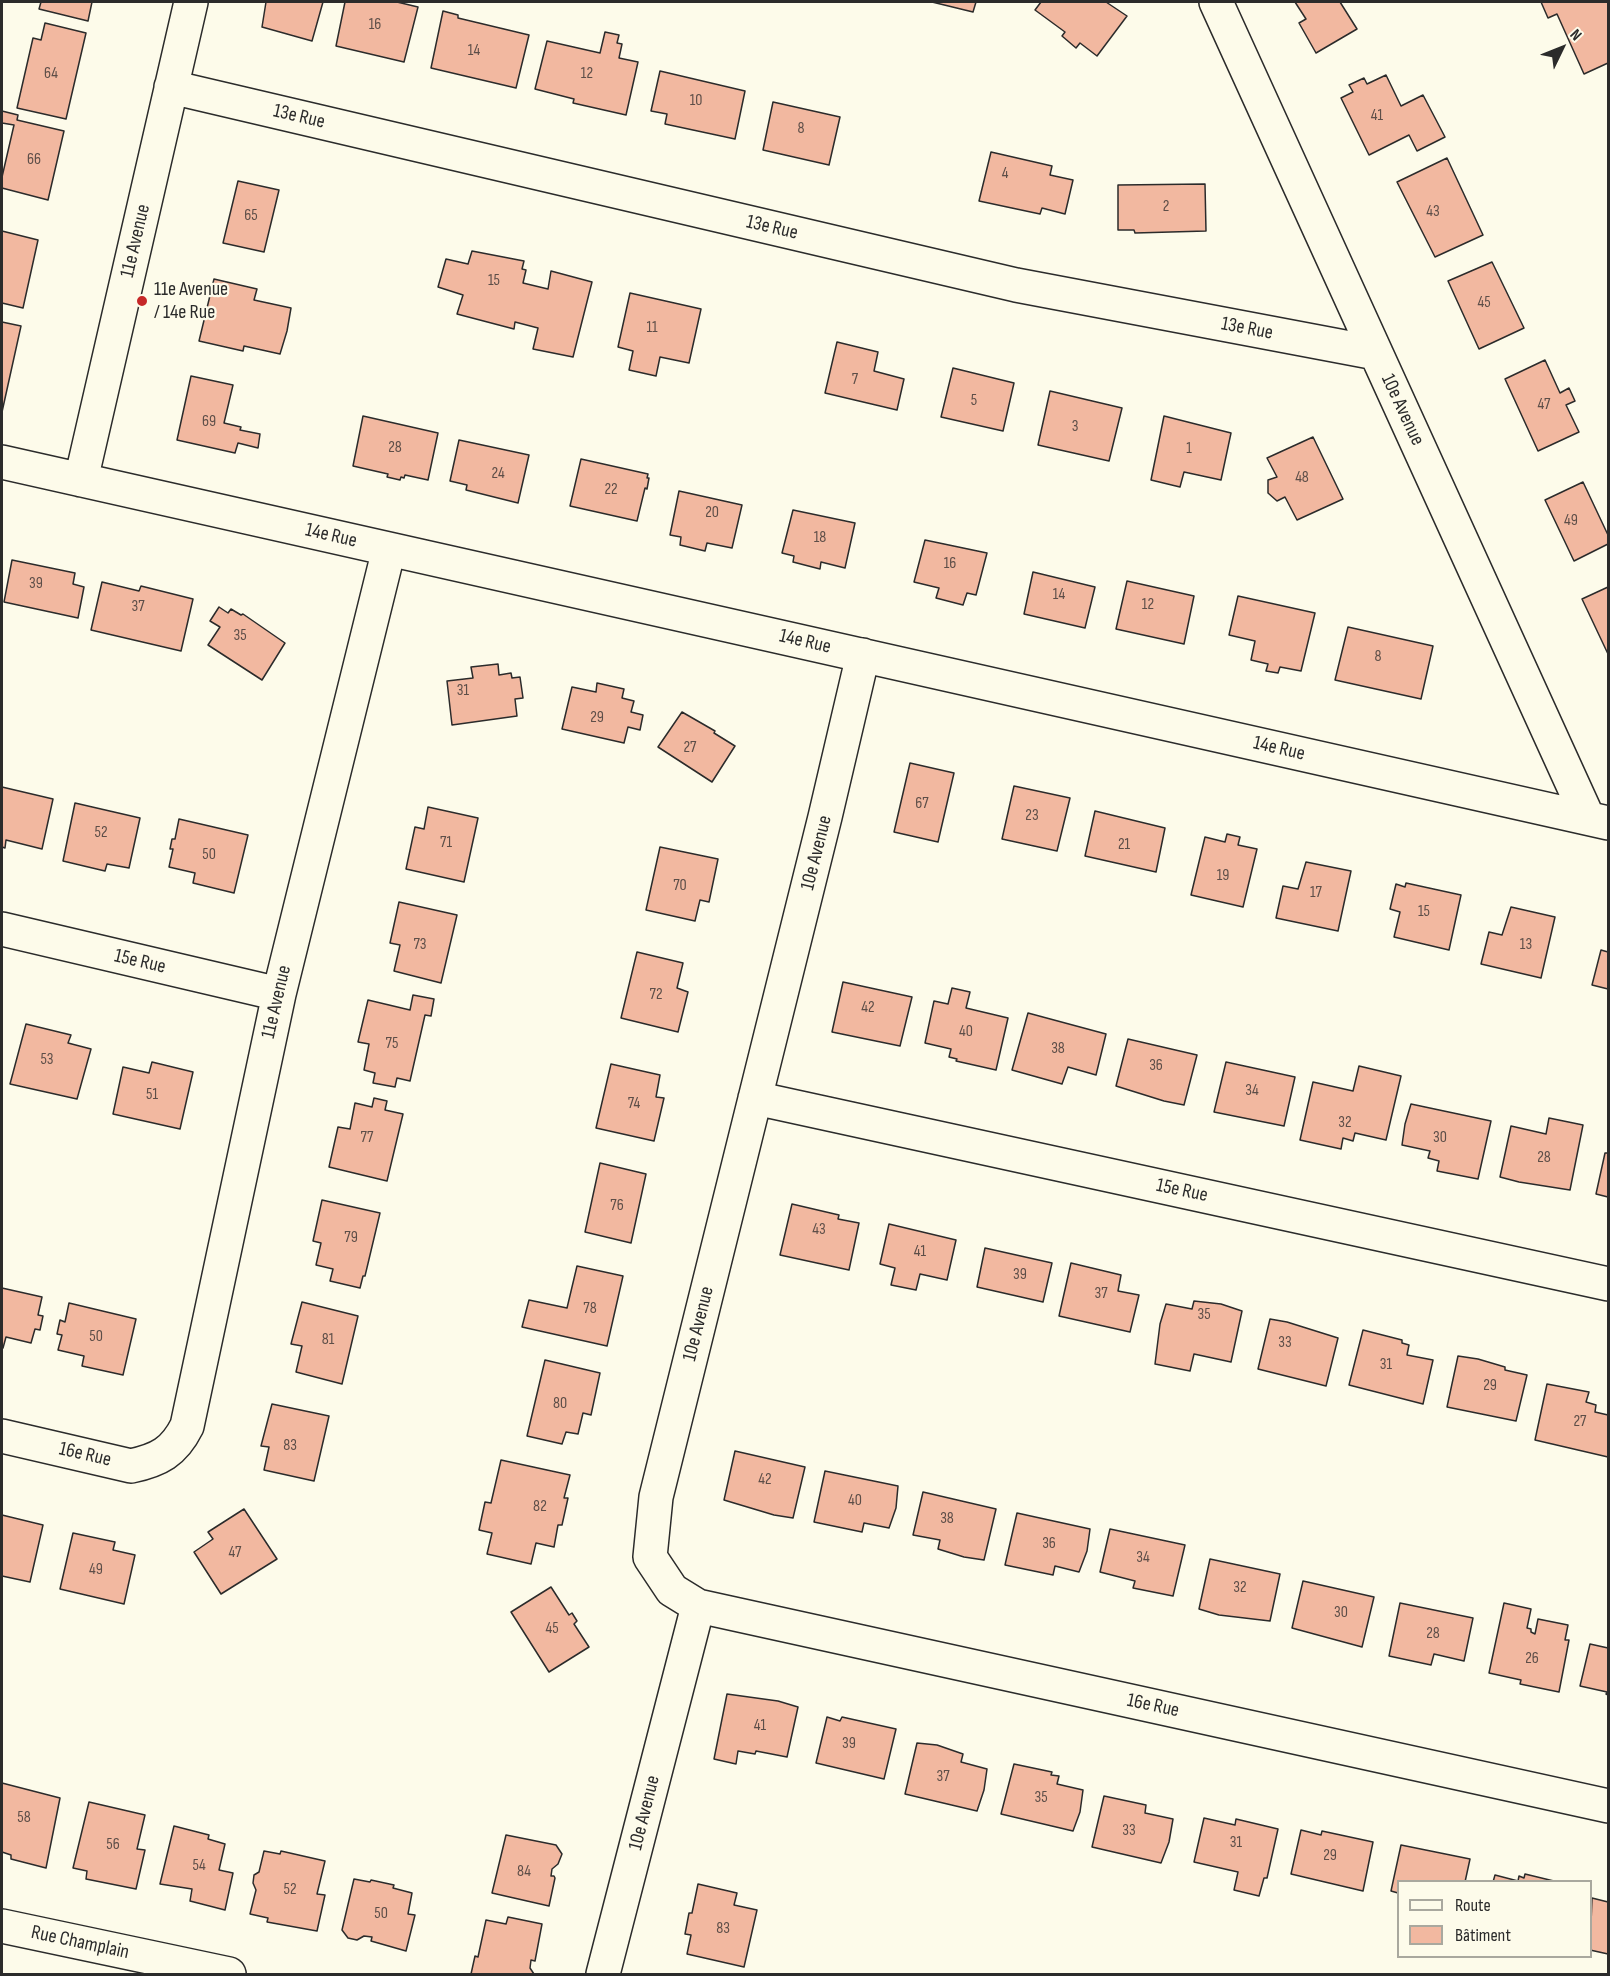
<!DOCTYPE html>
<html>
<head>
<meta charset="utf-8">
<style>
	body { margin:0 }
	#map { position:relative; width:1610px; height:1976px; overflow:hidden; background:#fdfbea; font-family:"Sofia Sans Condensed",sans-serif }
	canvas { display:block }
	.frame { position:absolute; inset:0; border:3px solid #2b2b2b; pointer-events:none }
	.legend { position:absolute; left:1397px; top:1880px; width:195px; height:78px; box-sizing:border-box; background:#fdfbea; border:2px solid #a9a89e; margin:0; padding:8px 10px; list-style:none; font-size:18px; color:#2b2b2b }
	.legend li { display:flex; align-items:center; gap:12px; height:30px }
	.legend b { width:30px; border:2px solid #a9a89e }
	.north { position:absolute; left:1532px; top:18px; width:60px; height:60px; -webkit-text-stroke:4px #fdfbea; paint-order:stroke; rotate:47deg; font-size:16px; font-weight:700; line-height:24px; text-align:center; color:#2b2b2b }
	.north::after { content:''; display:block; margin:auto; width:21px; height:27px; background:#2b2b2b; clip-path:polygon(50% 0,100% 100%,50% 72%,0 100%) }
</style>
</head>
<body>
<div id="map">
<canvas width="1610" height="1976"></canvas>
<div class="frame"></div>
<ul class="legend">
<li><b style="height:8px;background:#fdfbea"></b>Route</li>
<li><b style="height:16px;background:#f2b8a0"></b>Bâtiment</li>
</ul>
<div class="north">N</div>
</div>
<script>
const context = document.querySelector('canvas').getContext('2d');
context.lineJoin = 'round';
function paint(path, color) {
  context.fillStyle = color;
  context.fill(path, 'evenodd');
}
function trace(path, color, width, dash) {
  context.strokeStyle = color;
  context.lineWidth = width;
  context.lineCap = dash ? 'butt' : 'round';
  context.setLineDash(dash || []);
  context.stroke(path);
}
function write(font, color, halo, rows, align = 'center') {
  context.font = font + ' "Sofia Sans Condensed",sans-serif';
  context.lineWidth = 4.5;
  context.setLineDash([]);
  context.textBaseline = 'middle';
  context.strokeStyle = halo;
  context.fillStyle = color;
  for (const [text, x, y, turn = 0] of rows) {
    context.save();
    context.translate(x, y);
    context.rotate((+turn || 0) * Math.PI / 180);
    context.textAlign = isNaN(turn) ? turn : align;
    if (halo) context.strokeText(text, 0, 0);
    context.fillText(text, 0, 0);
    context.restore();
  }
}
const building = new Path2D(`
	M41,2H92L88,21L39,9Z
	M266,2H323L312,41L262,27Z
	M345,2H397L418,7L404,62L336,46Z
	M932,2H976L973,12Z
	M1041,2H1106L1127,16L1097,56L1080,43L1076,48L1062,36L1065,32L1035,10Z
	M1295,2H1340L1357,29L1316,53L1299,23L1306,19Z
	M1541,2H1608V63L1584,74L1557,14L1548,18Z
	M443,11L458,15V18L529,35L516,88L431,68Z
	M45,23L86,33L66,119L17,108L33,38L41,40Z
	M605,32L619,35L617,43L622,44L619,58L638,62L626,115L573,103L574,99L535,89L547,41L600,53Z
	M660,71L745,91L735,139L665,124L667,114L651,111Z
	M1386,75L1401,106L1423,95L1445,137L1417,151L1409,135L1369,155L1341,98L1353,92L1349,85L1364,78L1367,84Z
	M773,102L840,117L829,165L763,150Z
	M2,111L18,115L17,120L64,131L48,200L2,188V177L14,125L2,123Z
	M991,152L1052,166L1050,175L1073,180L1065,214L1042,208L1040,214L979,201Z
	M1447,158L1483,235L1435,257L1397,182Z
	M238,181L279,190L264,252L223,243Z
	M1205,184L1206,231L1135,233L1134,230H1118V185Z
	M2,231L38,240L23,308L2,303Z
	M472,251L524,261L522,269L526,270L523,283L548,289L551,271L592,282L573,357L533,349L538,328L515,322L514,329L457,314L463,295L438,287L446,259L468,264Z
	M1492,262L1524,328L1479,349L1448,281Z
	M214,279L257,289L254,300L291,308L287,331L280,354L244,346L243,351L199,341Z
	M630,293L701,309L689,363L660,357L656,376L629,370L633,351L618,347Z
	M2,322L21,326L2,412Z
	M837,342L878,352L874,371L904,379L897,410L825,393Z
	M1545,360L1560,393L1569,388L1575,401L1566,405L1579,432L1538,451L1505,379Z
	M953,368L1014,383L1003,431L941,417Z
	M191,376L233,385L224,423L241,427L240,430L260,434L258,448L238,443L235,453L177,440Z
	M1050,391L1122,408L1109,461L1038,445Z
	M363,416L438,433L428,480L405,475L404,478L401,477L400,480L387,477L388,474L353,466Z
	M1164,416L1231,433L1221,480L1184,472L1180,487L1151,480Z
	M1313,437L1343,499L1297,520L1285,497L1277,501L1268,493V480L1277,477L1267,458Z
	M459,440L529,455L518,503L466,490L467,485L450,481Z
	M581,459L648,474L647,478H649L647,489L645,488L637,521L570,506Z
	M1583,482L1608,535V544L1574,561L1545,500Z
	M679,491L742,505L732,548L707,543L705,551L680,545L681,537L670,535Z
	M793,510L855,523L845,568L821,562L820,569L793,562L794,556L782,553Z
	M925,540L987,553L976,595L967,593L963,605L936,598L939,588L914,582Z
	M12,560L75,573L73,584L84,587L78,618L4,602Z
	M1033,572L1095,587L1085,628L1024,614Z
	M1127,581L1194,596L1184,644L1116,629Z
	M102,582L139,591L141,586L193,599L181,651L91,630Z
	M1608,587V654L1582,599Z
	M1238,596L1315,613L1301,671L1280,667L1278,673L1266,671L1268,664L1251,660L1255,641L1229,635Z
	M219,607L228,613L231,609L241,615L243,614L285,643L262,680L208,645L220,627L210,621Z
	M1348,627L1433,646L1421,699L1335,680Z
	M498,664L499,675L511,673L512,678L520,677L523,698L515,699L517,716L452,725L447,681L473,678L471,667Z
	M597,683L624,689L622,698L634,701L631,712L643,715L640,730L628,727L624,743L562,729L572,687L596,692Z
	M682,712L715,731L714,733L735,746L712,782L658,747Z
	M910,763L954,773L938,842L894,832Z
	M1014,786L1070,798L1057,851L1002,839Z
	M2,787L53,799L42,849L6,840L5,848L2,847Z
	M75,803L140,818L129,868L107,864L105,871L63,861Z
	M428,807L478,818L464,882L406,869L415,827L424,829Z
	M1095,811L1165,828L1156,872L1085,856Z
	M179,819L248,835L234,893L193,883L195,873L169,867L173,849H170L172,839H175Z
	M1227,834L1240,837L1238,845L1257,849L1243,907L1191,895L1205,837L1225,842Z
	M660,847L718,859L709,902L700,900L695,921L646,910Z
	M1306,862L1351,871L1338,931L1276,918L1283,886L1298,889Z
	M1406,883L1461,895L1449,950L1394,937L1400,912L1390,909L1396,884L1405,887Z
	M399,902L457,915L441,983L394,971L400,945L390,943Z
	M1511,907L1555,917L1541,978L1481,964L1489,932L1502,935Z
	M1601,950L1608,952V989L1592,985Z
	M637,952L683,963L677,988L688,992L678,1032L621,1018Z
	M843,982L912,997L900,1046L832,1032Z
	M952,988L970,992L966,1008L1008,1018L996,1070L956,1061L957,1059L949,1057L951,1049L925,1043L934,1001L948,1004Z
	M413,995L434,999L431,1016L425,1015L410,1081L397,1078L395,1087L373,1083L375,1073L364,1070L369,1044L358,1042L368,1000L410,1010Z
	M1028,1013L1106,1034L1096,1075L1068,1067L1062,1084L1012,1070Z
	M26,1024L71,1035L68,1043L91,1049L77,1099L10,1084Z
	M1128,1039L1197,1055L1184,1105L1164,1101L1116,1086Z
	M152,1062L193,1072L180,1129L113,1114L123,1067L149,1073Z
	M1226,1062L1295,1077L1284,1126L1214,1112Z
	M611,1064L660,1075L656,1097L664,1098L654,1141L596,1128Z
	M1359,1066L1401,1076L1386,1140L1355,1133L1353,1141L1343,1138L1341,1149L1300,1140L1313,1082L1353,1091Z
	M374,1098L387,1101L385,1110L403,1114L387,1181L329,1167L338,1127L350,1129L355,1103L372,1107Z
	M1411,1104L1491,1121L1478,1179L1437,1171L1439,1161L1428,1158L1430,1151L1402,1145L1405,1124Z
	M1549,1118L1583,1125L1570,1190L1519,1182L1500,1177L1511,1126L1546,1134Z
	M1605,1153H1608V1197L1596,1194Z
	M600,1163L646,1174L631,1243L585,1232Z
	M322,1200L380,1213L365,1276H363L360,1288L330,1281L333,1269L316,1265L321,1243L313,1241Z
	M792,1204L839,1215L838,1219L859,1223L849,1270L780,1255Z
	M889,1224L956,1240L947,1280L920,1274L916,1290L891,1285L895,1268L880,1264Z
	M985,1248L1052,1263L1043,1302L977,1287Z
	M1071,1263L1121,1275L1118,1291L1139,1295L1130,1332L1059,1316Z
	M577,1266L623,1276L607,1346L522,1327L529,1300L567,1308Z
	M2,1288L42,1297L38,1315L43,1316L40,1330L35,1329L31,1343L6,1337L3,1348H2Z
	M1194,1301L1221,1304L1242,1311L1231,1362L1194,1354L1190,1371L1155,1364L1160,1324L1166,1304L1192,1309Z
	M302,1302L358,1316L342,1384L296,1372L302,1346L291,1344Z
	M69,1303L136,1319L123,1375L82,1366L84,1356L58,1350L62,1335L57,1334L60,1320L65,1322Z
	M1270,1319L1287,1322L1338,1338L1326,1386L1258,1369Z
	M1363,1330L1402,1340V1343L1409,1345L1407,1355L1433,1360L1423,1404L1349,1385Z
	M1458,1356L1478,1359L1505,1367V1370L1527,1375L1516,1421L1447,1407Z
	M545,1360L600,1373L591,1415L583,1413L578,1434L566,1432L562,1444L527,1436Z
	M1547,1384L1589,1392L1586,1402L1596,1405L1595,1412L1608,1415V1457L1535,1440Z
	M272,1404L329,1416L314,1481L264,1470L269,1447L261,1446Z
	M735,1451L805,1467L793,1518L774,1515L724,1500Z
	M501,1460L570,1475L564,1498H568L562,1525H558L554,1547L536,1543L531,1564L487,1554L492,1533L479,1530L485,1502L491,1503Z
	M825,1471L898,1486L896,1508L889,1528L864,1523L862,1532L814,1522Z
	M923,1492L996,1509L984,1560L964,1557L938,1549L940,1540L913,1535Z
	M244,1509L277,1559L221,1594L194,1552L213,1539L208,1532Z
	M1017,1513L1090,1529L1087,1551L1079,1572L1055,1566L1053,1575L1005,1565Z
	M2,1515L43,1525L30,1582L2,1576Z
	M1110,1529L1185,1545L1173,1596L1133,1588L1135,1581L1100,1572Z
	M73,1533L115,1542L113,1550L135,1555L124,1604L60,1589Z
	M1210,1559L1280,1574L1270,1621L1219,1615L1199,1609Z
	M1303,1581L1374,1597L1362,1647L1292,1628Z
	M551,1587L569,1615L572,1613L577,1621L574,1624L589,1647L549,1672L511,1612Z
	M1400,1603L1473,1618L1464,1661L1434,1654L1431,1665L1389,1656Z
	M1504,1603L1531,1609L1527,1628L1531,1629V1632L1535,1634L1538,1619L1568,1625L1565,1640H1569L1559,1692L1520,1684L1521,1680L1489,1673Z
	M1590,1644L1608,1648V1695L1606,1694L1607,1692L1580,1686Z
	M727,1694L778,1701L798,1707L787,1757L756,1751L755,1754L738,1751L736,1764L714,1759Z
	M827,1717L840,1721L842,1717L896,1729L884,1779L816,1763Z
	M917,1743L937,1745L963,1754L961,1762L987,1769L984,1790L977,1811L905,1794Z
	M1014,1764L1052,1772L1051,1775L1059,1776L1057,1784L1083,1790L1080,1812L1073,1831L1001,1814Z
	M2,1783L60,1798L46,1868L11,1859V1855L2,1852Z
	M1104,1796L1146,1805L1145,1813L1173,1819L1169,1842L1161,1863L1092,1847Z
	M89,1802L145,1815L137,1849L145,1850L136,1889L86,1879L87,1871L73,1868Z
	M1204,1818L1235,1825L1236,1819L1278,1829L1267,1878H1264L1259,1896L1234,1890L1238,1872L1194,1862Z
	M174,1826L209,1835L208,1839L225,1844L219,1870L233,1873L225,1910L190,1901L192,1889L160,1884Z
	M1301,1830L1321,1835L1322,1831L1373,1842L1363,1891L1291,1874Z
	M506,1835L556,1845L562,1854L558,1864L552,1869L551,1876H554L555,1878L549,1906L492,1893Z
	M1401,1845L1470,1859L1465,1882H1398V1893L1391,1891Z
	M264,1851L280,1854L281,1851L325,1861L317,1894L325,1895L317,1931L267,1922L268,1918L250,1914L256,1890L253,1883L254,1875L259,1872Z
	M1525,1874L1558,1882H1493L1495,1875L1518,1881L1519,1876L1524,1878Z
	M354,1879L370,1882L371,1880L394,1885L393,1888L412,1893L408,1914L415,1915L406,1951L371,1941L372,1937L364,1936L357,1940L348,1938L342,1930Z
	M698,1884L737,1893L734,1905L757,1910L744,1967L687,1954L691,1935L685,1934L689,1913H692Z
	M1592,1898L1608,1902V1954L1590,1950Z
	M508,1917L542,1924L535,1961L531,1960L530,1968L534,1974H471L475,1956L478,1957L486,1920L506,1924Z`);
const minor = new Path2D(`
	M1216,2L1588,818
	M171,87L1016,285L1376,353
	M2,462L1608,823
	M81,480L191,2
	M863,655L825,817L656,1497L650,1557L672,1590L698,1606L1608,1806
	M2,929L279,994
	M755,1098L1608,1284
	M2,1436L131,1466C159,1460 174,1452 187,1426L279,994L389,549
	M2,1926L229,1974
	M603,1974L698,1606`);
const markers = [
	[142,301,6,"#c62828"]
];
const numberNames = [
	["16",375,25],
	["14",474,51],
	["64",51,74],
	["12",587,74],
	["10",696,101],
	["41",1377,116],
	["8",801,129],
	["66",34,160],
	["4",1005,174],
	["2",1166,207],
	["43",1433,212],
	["65",251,216],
	["15",494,281],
	["45",1484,303],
	["11",652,328],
	["7",855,380],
	["5",974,401],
	["47",1544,405],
	["69",209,422],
	["3",1075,427],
	["28",395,448],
	["1",1189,449],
	["24",498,474],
	["48",1302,478],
	["22",611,490],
	["20",712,513],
	["49",1571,521],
	["18",820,538],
	["16",950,564],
	["39",36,584],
	["14",1059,595],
	["12",1148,605],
	["37",138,607],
	["35",240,636],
	["8",1378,657],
	["31",463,691],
	["29",597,718],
	["27",690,748],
	["67",922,804],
	["23",1032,816],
	["52",101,833],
	["71",446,843],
	["21",1124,845],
	["50",209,855],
	["19",1223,876],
	["70",680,886],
	["17",1316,893],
	["15",1424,912],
	["73",420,945],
	["13",1526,945],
	["72",656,995],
	["42",868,1008],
	["40",966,1032],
	["75",392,1044],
	["38",1058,1049],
	["53",47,1060],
	["36",1156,1066],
	["34",1252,1091],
	["51",152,1095],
	["74",634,1104],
	["32",1345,1123],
	["77",367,1138],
	["30",1440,1138],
	["28",1544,1158],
	["76",617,1206],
	["43",819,1230],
	["79",351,1238],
	["41",920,1252],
	["39",1020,1275],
	["37",1101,1294],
	["78",590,1309],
	["35",1204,1315],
	["50",96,1337],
	["81",328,1340],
	["33",1285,1343],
	["31",1386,1365],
	["29",1490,1386],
	["80",560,1404],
	["27",1580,1422],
	["83",290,1446],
	["42",765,1480],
	["40",855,1501],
	["82",540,1507],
	["38",947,1519],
	["36",1049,1544],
	["47",235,1553],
	["34",1143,1558],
	["49",96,1570],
	["32",1240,1588],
	["30",1341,1613],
	["45",552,1629],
	["28",1433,1634],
	["26",1532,1659],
	["41",760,1726],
	["39",849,1744],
	["37",943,1777],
	["35",1041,1798],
	["58",24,1818],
	["33",1129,1831],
	["31",1236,1843],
	["56",113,1845],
	["29",1330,1856],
	["54",199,1866],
	["84",524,1872],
	["52",290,1890],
	["50",381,1914],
	["83",723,1929]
];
const streetNames = [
	["13e Rue",299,117,13],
	["13e Rue",772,228,13],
	["11e Avenue",136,241,-77],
	["13e Rue",1247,329,11],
	["10e Avenue",1402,410,65],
	["14e Rue",331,536,13],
	["14e Rue",805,642,13],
	["14e Rue",1279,749,13],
	["10e Avenue",817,853,-76],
	["15e Rue",140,962,13],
	["11e Avenue",277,1002,-77],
	["15e Rue",1182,1191,12],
	["10e Avenue",699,1324,-76],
	["16e Rue",85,1455,13],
	["16e Rue",1153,1706,12],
	["10e Avenue",645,1813,-76],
	["Rue Champlain",80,1943,12]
];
const poiNames = [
	["11e Avenue",154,290],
	["/ 14e Rue",154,313]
];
paint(building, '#f2b8a0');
trace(building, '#2b2b2b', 1.5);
trace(minor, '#2b2b2b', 36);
trace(minor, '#fdfbea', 33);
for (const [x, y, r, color] of markers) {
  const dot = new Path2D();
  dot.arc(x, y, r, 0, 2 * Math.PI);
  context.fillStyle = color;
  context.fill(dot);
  trace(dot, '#fdfbea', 2);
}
write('16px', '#5d4e48', null, numberNames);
write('20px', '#2b2b2b', '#fdfbea', streetNames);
write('20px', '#2b2b2b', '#fdfbea', poiNames, 'left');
</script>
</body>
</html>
